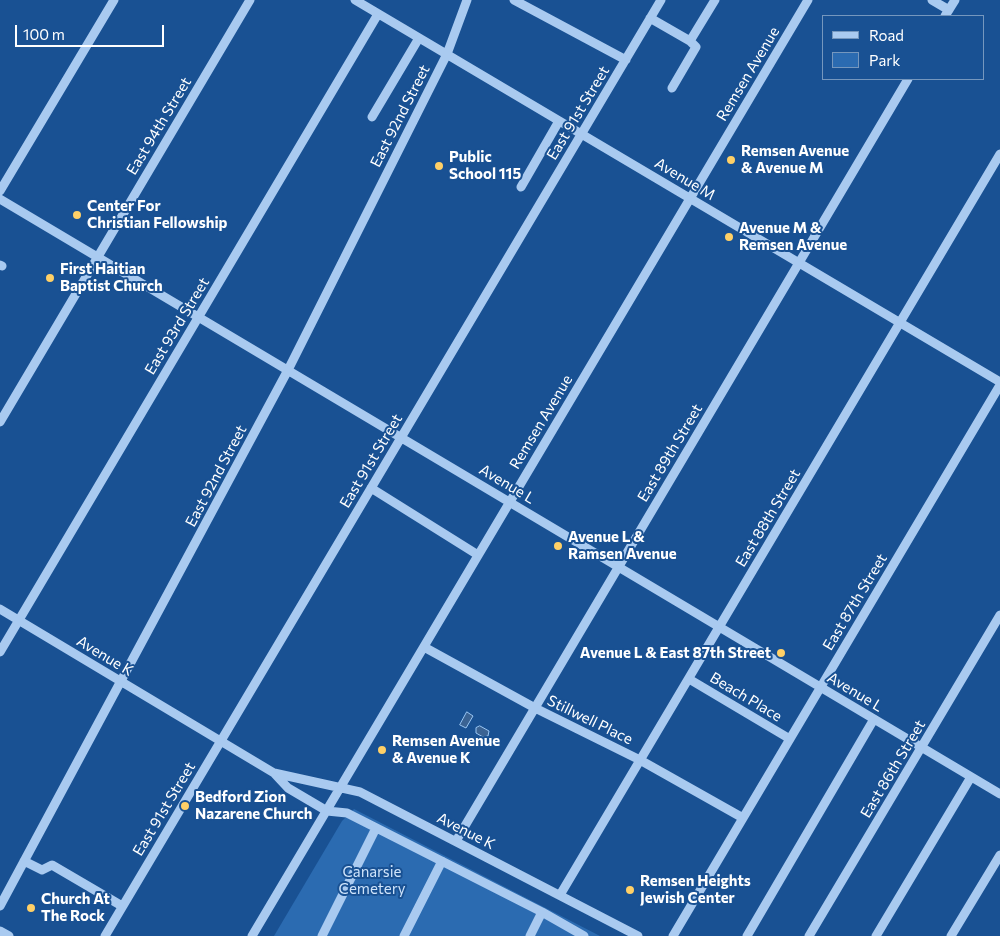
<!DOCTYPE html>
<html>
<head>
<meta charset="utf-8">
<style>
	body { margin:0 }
	#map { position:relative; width:1000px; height:936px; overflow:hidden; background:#195193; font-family:Commissioner,sans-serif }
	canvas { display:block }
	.legend { position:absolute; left:822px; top:15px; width:162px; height:65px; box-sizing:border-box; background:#195193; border:1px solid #7597be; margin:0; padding:6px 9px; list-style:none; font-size:15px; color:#fff }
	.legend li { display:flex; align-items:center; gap:10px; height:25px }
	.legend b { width:25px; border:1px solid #7597be }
	.scale { position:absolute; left:15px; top:25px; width:149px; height:22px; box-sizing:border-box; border:2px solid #fff; border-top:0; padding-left:6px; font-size:15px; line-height:18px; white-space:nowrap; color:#fff; -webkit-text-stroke:4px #195193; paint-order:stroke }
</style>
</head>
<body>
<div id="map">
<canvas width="1000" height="936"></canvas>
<ul class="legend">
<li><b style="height:6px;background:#a9caf0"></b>Road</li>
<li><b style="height:14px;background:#2b6bb1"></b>Park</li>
</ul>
<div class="scale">100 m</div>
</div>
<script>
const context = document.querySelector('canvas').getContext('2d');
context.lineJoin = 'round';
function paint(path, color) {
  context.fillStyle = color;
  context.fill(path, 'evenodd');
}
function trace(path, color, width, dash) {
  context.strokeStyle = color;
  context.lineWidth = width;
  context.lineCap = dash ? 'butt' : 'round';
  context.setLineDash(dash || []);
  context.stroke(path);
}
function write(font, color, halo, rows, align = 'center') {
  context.font = font + ' Commissioner,sans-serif';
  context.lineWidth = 4;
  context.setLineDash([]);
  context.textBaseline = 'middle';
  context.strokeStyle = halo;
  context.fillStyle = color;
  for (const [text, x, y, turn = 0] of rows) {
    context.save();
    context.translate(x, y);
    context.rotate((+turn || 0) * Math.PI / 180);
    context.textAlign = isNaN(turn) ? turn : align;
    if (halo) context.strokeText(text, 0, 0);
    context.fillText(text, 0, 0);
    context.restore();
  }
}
const green = new Path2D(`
	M354,809L600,936H274L342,821Z`);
const water = new Path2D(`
	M467,712L473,716L466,728L460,725Z
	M480,726L489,731L488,736L483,737L476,733V728Z`);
const minor = new Path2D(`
	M355,0L1000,382
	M514,0L626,60
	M932,0L949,10
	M945,16L955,0
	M650,18L690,41L696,47L672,88
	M690,41L715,0
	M372,117L419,38
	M521,187L559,121
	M0,191L114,0
	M0,199L1000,794
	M0,265L2,266
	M0,422L250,0
	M371,488L478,555
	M0,609L274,773L288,788L327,811L347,813L542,912L584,936
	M424,647L535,708L640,760L743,818
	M0,652L378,14
	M689,679L790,739
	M274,773L360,792L638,936
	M456,841L908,79
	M24,861L42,870L52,865L122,906
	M560,895L1000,154
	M0,906L288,370L447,54L467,0
	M0,931L9,936
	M105,936L661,0
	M252,936L808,0
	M322,936L376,828
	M404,936L442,861
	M530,936L542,912
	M673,936L1000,385
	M747,936L874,719
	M809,936L1000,615
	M876,936L971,777
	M951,936L1000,855`);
const markers = [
	[731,160,5,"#ffd067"],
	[439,166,5,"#ffd067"],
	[77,215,5,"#ffd067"],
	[729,237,5,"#ffd067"],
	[50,278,5,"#ffd067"],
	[558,546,5,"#ffd067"],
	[781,653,5,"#ffd067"],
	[382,750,5,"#ffd067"],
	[185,806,5,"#ffd067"],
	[630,890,5,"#ffd067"],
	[31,908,5,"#ffd067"]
];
const streetNames = [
	["Remsen Avenue",748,74,-59],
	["East 91st Street",578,113,-59],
	["East 92nd Street",400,116,-63],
	["East 94th Street",159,126,-59],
	["Avenue M",685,179,31],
	["East 93rd Street",177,326,-59],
	["Remsen Avenue",541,422,-59],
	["East 89th Street",670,453,-59],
	["East 91st Street",371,461,-59],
	["East 92nd Street",216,476,-62],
	["Avenue L",507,484,31],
	["East 88th Street",768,518,-59],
	["East 87th Street",855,602,-59],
	["Avenue K",105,656,31],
	["Avenue L",855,692,31],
	["Beach Place",746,697,31],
	["Stillwell Place",590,720,26],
	["East 86th Street",893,769,-59],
	["East 91st Street",164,809,-59],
	["Avenue K",466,831,27]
];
const poiNames = [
	["Remsen Avenue",741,151],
	["& Avenue M",741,168],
	["Public",449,157],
	["School 115",449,174],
	["Center For",87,206],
	["Christian Fellowship",87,223],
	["Avenue M &",739,228],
	["Remsen Avenue",739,245],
	["First Haitian",60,269],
	["Baptist Church",60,286],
	["Avenue L &",568,537],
	["Ramsen Avenue",568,554],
	["Avenue L & East 87th Street",771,653,"right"],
	["Remsen Avenue",392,741],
	["& Avenue K",392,758],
	["Bedford Zion",195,797],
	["Nazarene Church",195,814],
	["Remsen Heights",640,881],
	["Jewish Center",640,898],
	["Church At",41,899],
	["The Rock",41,916]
];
const parkNames = [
	["Canarsie",372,872],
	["Cemetery",372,889]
];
paint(green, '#2b6bb1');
paint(water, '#3b6393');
trace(water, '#9bc6f2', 1);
trace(minor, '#a9caf0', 9);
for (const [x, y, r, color] of markers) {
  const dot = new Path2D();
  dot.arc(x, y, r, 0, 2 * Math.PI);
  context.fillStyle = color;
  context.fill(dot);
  trace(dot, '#195193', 2);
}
write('15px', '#fff', '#195193', streetNames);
write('bold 15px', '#fff', '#195193', poiNames, 'left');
write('15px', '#cfe4fb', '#195193', parkNames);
</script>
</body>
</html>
